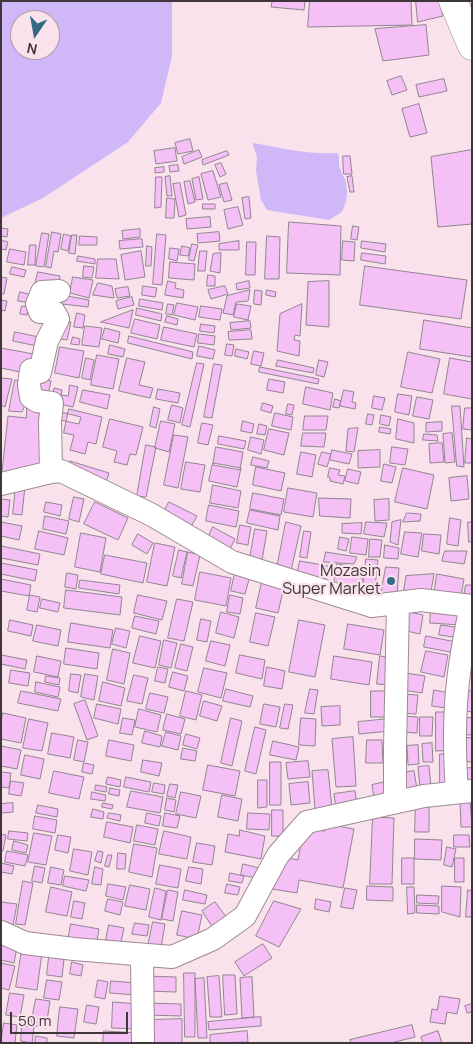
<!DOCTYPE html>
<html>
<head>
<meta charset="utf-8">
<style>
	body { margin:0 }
	#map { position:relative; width:473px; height:1044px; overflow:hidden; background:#f9e2ec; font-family:Manrope,sans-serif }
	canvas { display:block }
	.frame { position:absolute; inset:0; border:2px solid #3f363a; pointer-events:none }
	.north { position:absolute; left:10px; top:10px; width:50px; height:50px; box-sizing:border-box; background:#f9e2ec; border:1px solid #af9da5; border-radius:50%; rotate:192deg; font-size:14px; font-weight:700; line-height:20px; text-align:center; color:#3f363a }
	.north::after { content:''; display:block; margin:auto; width:18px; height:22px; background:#336b85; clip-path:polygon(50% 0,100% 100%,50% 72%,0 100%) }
	.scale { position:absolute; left:10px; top:1012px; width:118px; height:22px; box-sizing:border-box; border:2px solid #3f363a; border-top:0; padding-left:6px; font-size:15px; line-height:18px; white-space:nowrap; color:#3f363a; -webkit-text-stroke:4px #f9e2ec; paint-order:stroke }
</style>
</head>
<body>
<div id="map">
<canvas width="473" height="1044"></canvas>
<div class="frame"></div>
<div class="north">N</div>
<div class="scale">50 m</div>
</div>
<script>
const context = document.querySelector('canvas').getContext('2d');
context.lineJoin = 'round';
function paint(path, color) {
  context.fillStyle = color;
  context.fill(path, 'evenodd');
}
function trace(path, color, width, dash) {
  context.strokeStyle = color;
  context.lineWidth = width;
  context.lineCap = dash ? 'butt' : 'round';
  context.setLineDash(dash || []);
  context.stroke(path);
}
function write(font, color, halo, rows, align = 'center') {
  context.font = font + ' Manrope,sans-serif';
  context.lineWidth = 4.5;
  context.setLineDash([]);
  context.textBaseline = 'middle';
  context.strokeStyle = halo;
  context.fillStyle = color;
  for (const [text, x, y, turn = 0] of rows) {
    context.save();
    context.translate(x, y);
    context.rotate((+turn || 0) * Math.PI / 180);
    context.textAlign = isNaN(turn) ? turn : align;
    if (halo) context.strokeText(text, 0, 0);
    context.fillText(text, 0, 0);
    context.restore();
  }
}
const water = new Path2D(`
	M1,1H172V56L161,103L128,142L43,198L1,218ZM20,20H50V50H20Z
	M254,143C281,148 309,155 337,153L339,156V166L346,182L347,193L346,202L342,212L329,220L267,210L261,200L256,171L257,157L253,145Z`);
const building = new Path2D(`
	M269,1H305L304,10L271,7L272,2Z
	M310,1H411L412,25L308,27Z
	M416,1H439L443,16L418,22Z
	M426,25L429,55L383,61L375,29Z
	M401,76L407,90L392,95L387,81Z
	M444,79L447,91L419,97L416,85Z
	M419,104L427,133L410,137L402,109Z
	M190,139L193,151L178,154L175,143Z
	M175,148L177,161L156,164L154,151Z
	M199,150L202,157L184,164L182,157Z
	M472,150V224L438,227L431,157Z
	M227,151L229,155L203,165L202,160Z
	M343,156H350L352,174H344Z
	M221,163L226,174L220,177L215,165Z
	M178,165L179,171L170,172L169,166Z
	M164,167V172L155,173V168Z
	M213,171L221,197L208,200L201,174Z
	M170,176L172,196H167L165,177Z
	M352,176L354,192H350L347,177Z
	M156,177H162L161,207L155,208Z
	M199,177L203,199L196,200L192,179Z
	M190,181L195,202L188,204L184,182Z
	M180,183L186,215L179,217L173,184Z
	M227,183L232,200L224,202L219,185Z
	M249,197L251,218L245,219L242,198Z
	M167,198L175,199L174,218H166Z
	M203,204H215V209H203Z
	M238,207L243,225L228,229L224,210Z
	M210,217L211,227L187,229L186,219Z
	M289,222L341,226L340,275L287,273Z
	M353,226L359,227L357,240L351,239Z
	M1,228L8,229L7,237L1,236Z
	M140,229V237L123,239L122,231Z
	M52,232L61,234L58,252L54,251L51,268L46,267Z
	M219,232L220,241L198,243L197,234Z
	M42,233L49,234L44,267L36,266Z
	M64,234L71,236L68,251L61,249Z
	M157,234L166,235L162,285L153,284Z
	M72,235H77L75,254L69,253Z
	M80,236L97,237V245H79Z
	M267,236L280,237L279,279H265Z
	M142,239L143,247L120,249L119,241Z
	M1,240L8,242L6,250L1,249Z
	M239,241V250H219V244Z
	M343,241L355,242L354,261L342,260Z
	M362,241L386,244L385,252L361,248Z
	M247,242H256L255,275H246Z
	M192,244L198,245L194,261L189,260Z
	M30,245H36L35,265H28Z
	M147,246L152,247L151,266H146Z
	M182,246L190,248L188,256L180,255Z
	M170,248L179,249L177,261L169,259Z
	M10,249L26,252L24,265L7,262Z
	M141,251L145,277L125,280L121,255Z
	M200,251H207L205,271H198Z
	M221,253L220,273L210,271L213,254Z
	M362,253L386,256L385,264L361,260Z
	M78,256L95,259V264L77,261Z
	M98,259H116L119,279L96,278Z
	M170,262L195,264L194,280L169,278Z
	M84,266L94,267L92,278L83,277Z
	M365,266L467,280L461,319L360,305Z
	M12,267L26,270L24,277L10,274Z
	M38,272L60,276L58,289L35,285Z
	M208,275L215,276V286H207Z
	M1,277L7,278L4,294H1Z
	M73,277L93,280L89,298L70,293Z
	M168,281L176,283L175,288L184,290L183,298L165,295Z
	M249,281L250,288L237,290L236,284Z
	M329,281V327L306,325L308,282Z
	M98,283L112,286L114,298L93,295Z
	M143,286L157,288L155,297L142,295Z
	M225,286L228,294L211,299L208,290Z
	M128,287L130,296L117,298L115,289Z
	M250,290L248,301L236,302L233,315L223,313L227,296Z
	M255,290L262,291L261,305L254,304Z
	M267,290L276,292L275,297L266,295Z
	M20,292L32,295L31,303L18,301Z
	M62,295L89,300L88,307L62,304Z
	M132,297L134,305L118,309L116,301Z
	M140,299L163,303L162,310L139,306Z
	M1,300L7,301L5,311L1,310Z
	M177,303L198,307L195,320L174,315Z
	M168,304L174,305L172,315L166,314Z
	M237,304L251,306L248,320L234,317Z
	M302,304L300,336L295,335L294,340L300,341L299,356L277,351L280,314Z
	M22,306L29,307L27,315L20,314Z
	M201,306L222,309L220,320L199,317Z
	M137,308L162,314L161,321L136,315Z
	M133,310L129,328L101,322Z
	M77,313L85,315L83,328L74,327Z
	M167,316L178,319L177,325L165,322Z
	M53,318L71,322L67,340L49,337Z
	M135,319L160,325L157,339L131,333Z
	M424,320L472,328V357L420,349Z
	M250,321L251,328L231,330L230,323Z
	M201,324L215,326L214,333L200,331Z
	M85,326L102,328L99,347L82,345Z
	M164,327L197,334L194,347L161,340Z
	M105,328L120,332L118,343L102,339Z
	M251,330L252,339L229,340L228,332Z
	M15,332L39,337L37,346L13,341Z
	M199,334L215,336L214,345L198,343Z
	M129,336L193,352L192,359L128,343Z
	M73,337L80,339L79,345L71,344Z
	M227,344L234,345L232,356L225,355Z
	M110,345L125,349L123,357L108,354Z
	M199,346L215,350L213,359L197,356Z
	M60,347L84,351L79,378L55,373Z
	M1,348L39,355L35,375L1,368Z
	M236,349L249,352L247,359L235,356Z
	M254,351L264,353L261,366L251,364Z
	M408,352L440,359L432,393L401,387Z
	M97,355L119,359L113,389L91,385Z
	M86,358L94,360L90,380L82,378Z
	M127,358L145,362L139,385L153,388L150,398L119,391Z
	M450,358L472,362V399L444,394Z
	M278,360L314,368L313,373L276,366Z
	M319,360L328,362L324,377L316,375Z
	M197,363L204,364L190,427L182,425Z
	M214,364L222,365L212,418L204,417Z
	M260,367L319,379L318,384L259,372Z
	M1,378L12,379L5,407L1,405Z
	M39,378L51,381L47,399L35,396Z
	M269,379L285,382L283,393L267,390Z
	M15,380L32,383L31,391L22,412L9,411Z
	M70,385L78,387L73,407L51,402L54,388L62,390L61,395L68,396Z
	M306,387L333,393L330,410L303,404Z
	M158,389L180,393L178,403L156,399Z
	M83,390L110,395L107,409L80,402Z
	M344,390L354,392L352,402L356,403L355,409L340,406Z
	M398,394L412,396L409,415L395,412Z
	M374,396L385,398L382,410L372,408Z
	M417,397L433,400L429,419L413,416Z
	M335,399L341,401L339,408L333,407Z
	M27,403L49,406L42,472L1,481L8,416L26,418Z
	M263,403L273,406L271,413L261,410Z
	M288,404L294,405L292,415L286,414Z
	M172,405L183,408L180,423L168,420Z
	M452,406H460L464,467L457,466Z
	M154,407L160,409L156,428L150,426Z
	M465,408H472V430L463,429Z
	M69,409L102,417L96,444L88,442L85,454L70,450L74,435L64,433Z
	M61,412L81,417L79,424L60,420Z
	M275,413L293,417L291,430L272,426Z
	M368,414L374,415L372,425L366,424Z
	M381,415L391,417L389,426L380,424Z
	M305,416H328L326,430H303Z
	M110,419L143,427L136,455L130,454L127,465L114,462L117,451L103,447Z
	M398,419L414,423V443L396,439Z
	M161,421L175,424L169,452L155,448Z
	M243,421L254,424L252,433L241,431Z
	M442,422V431L426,432V423Z
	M202,423L213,425L208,445L198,443Z
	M259,424L267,426L265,435L257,434Z
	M380,427L391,429L390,434L379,432Z
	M358,428L354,452L346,451L348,429Z
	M269,429L289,433L284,455L264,450Z
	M303,433H326L324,447L301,446Z
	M452,433L455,462L445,463L443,434Z
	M424,434L437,435L438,441L423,440Z
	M174,435L188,437L178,488L164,485Z
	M219,436L246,441L244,449L218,444Z
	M251,437L264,440L261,454L248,450Z
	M467,438L472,439V463H465Z
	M442,443L444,462L430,463L429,444Z
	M146,445L156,447L146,497L137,496Z
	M216,447L243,452L240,470L213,465Z
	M392,447L408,449L405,465L390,463Z
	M332,450L352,454L349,464L330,460Z
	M380,450V467L358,468V451Z
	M301,452L316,455L312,477L297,474Z
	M322,452L331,454L327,467L318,464Z
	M253,457L269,461L267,468L251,465Z
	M70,461L109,473L105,486L66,473Z
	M186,462L205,465L200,492L181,489Z
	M213,463L241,468L237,487L209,481Z
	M384,464L396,467L392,483L381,481Z
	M256,467L285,473L281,491L253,485Z
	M330,468L340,470L338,475L345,476L343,484L330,481V477H328Z
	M403,468L434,475L427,509L395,502Z
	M348,469L361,472L358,484L345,481Z
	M467,476L469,499L451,501L449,478Z
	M213,485L241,491L238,508L210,503Z
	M16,486H25L22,515L13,514Z
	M288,488L317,493L313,517L284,512Z
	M253,493L284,499L281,515L250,509Z
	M74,497L84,499L79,522L69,519Z
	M319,498L351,499L350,518L320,516Z
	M1,499L10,500L8,517L1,516Z
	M389,499V520L375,521L374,500Z
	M46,502L62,505L60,516L44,512Z
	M95,502L128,518L118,540L84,524Z
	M169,502L197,516L187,534L160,520Z
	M209,505L239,511L236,527L206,521Z
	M250,510L280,516L278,530L247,523Z
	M407,513L421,514L420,521L403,522Z
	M45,516L69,521L66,534L43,529Z
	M450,518L461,520L458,546L447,544Z
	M401,520L398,545L390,542L392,522Z
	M1,522L22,526L19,540L1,536Z
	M286,522L301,526L291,571L277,568Z
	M366,522L387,523L384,537L364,534Z
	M468,522H472V542H469Z
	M362,523L361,534L342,533V524Z
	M240,525L251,527L248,545L237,543Z
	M213,527L235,539L227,555L205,544Z
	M255,529L267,531L261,566L249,564Z
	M39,531L68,538L64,555L35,549Z
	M304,531L311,532L307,558L300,557Z
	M405,532L422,533L418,557L401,554Z
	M81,533L106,538L100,572L75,567Z
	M138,534L153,543L147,554L132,545Z
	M424,534L441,535L439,554L422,551Z
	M340,537L349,539L346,551L338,549Z
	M352,537L368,539L366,555L350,553Z
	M370,539L382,540L380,557H369Z
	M155,543L175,547L167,586L147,582Z
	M385,545L399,548L398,559L384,558Z
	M1,546L40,554L38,565L1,558Z
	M179,550L187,552L181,578L173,576Z
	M445,551H467L464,564L442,561Z
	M188,552L200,555L193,586L182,584Z
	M326,552L357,557L354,564L324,562Z
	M105,555L147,563L143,583L101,574Z
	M366,559L378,560L374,596L363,591Z
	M300,561L328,566L324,585L296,580Z
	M1,563L37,570L35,581L1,574Z
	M337,564L364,568L361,587L334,583Z
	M386,567L399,568L397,596L381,594Z
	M200,572L231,578L226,606L195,600Z
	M67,573L78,575L76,589L65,587Z
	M235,573L250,576L245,594L231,591Z
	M434,574L430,597L403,594L406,576Z
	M437,574L464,579L460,601L434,596Z
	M1,579L31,585L29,596L1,591Z
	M80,580L120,585L119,594L79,588Z
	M262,582L284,587L278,613L256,608Z
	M466,585H472V603L463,601Z
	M66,590L122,597L120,615L64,608Z
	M30,595L40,597L37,612L27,610Z
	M138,595L167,601L162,620L134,613Z
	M230,595L243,598L240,614L227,612Z
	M42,599L60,603L58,612L40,608Z
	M177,599L193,602L184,641L168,638Z
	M431,610L461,612L460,625L430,623Z
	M405,611L423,615L420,634L402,630Z
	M221,612L239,617L234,638L216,633Z
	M256,613L275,617L268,646L250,642Z
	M135,616L159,621L156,634L132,628Z
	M201,619L211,621L207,642L197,640Z
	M10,620L33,625L31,636L8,631Z
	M299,620L325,625L315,677L289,672Z
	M71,623L113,630L110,648L68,642Z
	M348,624L384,630L380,655L344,649Z
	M37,625L61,630L58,646L33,641Z
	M441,625L461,628L460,638L439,635Z
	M116,628L130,631L126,648L112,644Z
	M140,636L161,641L155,668L133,663Z
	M426,636L456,642L455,653L424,647Z
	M164,640L177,643L171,668L159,665Z
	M211,641L230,645L225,666L206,661Z
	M181,644L193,647L187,671L175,668Z
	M66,648L99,653L97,669L64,664Z
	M113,649L130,653L124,684L107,680Z
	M426,651L448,655L444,677L421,672Z
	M1,655L27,660L25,669L1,664Z
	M240,655L265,660L262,679L236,673Z
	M37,656L61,661L58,677L34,672Z
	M334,656L372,662L369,685L331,679Z
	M380,656L393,658L390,685L377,684Z
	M158,667L168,669L165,683L155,681Z
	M267,667L285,671L282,689L264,686Z
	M204,668L227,673L221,698L198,692Z
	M11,670L30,673L28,686L9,683Z
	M173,672L188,676L184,691L169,687Z
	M406,673L425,676L422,693L403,690Z
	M71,674L81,675L78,693L69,691Z
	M85,674L98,676L94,700L81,697Z
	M134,675L148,678L142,704L127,701Z
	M46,676L60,678L59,685L45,682Z
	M36,682L60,687L58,697L35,692Z
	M103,682L125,688L121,706L99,701Z
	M226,689L253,696L250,707L223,701Z
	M310,689L318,690L314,714L305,713Z
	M434,690L455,694L453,709L432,706Z
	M459,690L472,691V712L457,710Z
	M21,691L61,699L58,711L18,703Z
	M186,691L202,695L196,720L180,716Z
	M371,691H387V717H371Z
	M150,693L168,697L164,713L146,709Z
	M402,694L418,695L416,714L400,713Z
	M85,700L98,736L87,740L74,704Z
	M204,701L222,706L217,721L200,716Z
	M97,704L121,709L118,724L94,718Z
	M264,704L280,707L276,727L260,724Z
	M285,704L293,705L288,729L280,728Z
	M340,706V725L322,726L321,707Z
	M139,709L161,715L157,732L135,727Z
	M436,712H452L453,750L436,751Z
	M3,713L26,718L21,743L1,739V723Z
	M167,714L185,719L181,734L163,730Z
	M403,716L418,717L417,733L402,732Z
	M458,716L472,718V735L457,734Z
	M420,717H433L432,736H420Z
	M123,718L135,720L132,735L120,733Z
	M231,718L242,721L232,766L221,763Z
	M301,718L316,719L315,746L299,745Z
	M29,719L48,723L42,751L23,748Z
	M389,719L390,731L359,734L358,722Z
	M255,727L266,730L256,774L245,771Z
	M145,731L162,736L160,747L142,743Z
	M166,732L181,736L178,750L162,746Z
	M52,733L74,737L70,758L48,754Z
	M186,734L200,738L197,749L183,745Z
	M353,737L356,786L336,787L332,739Z
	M462,737L472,738V762L460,761Z
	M78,740L88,742L84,762L74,760Z
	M109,740L134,745L131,761L106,756Z
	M367,740H382L383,763H366Z
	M273,741L299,747L296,760L270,755Z
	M432,743L433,762H423L422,744Z
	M418,745L419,764L408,765L407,746Z
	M1,746L21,750L17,769L1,766Z
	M183,748L197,751L195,761L181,759Z
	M440,754H452V784H440Z
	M25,755L44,759L40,779L21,775Z
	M143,760L162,763L159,776L141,772Z
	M308,761L310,777L288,779L286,763Z
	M270,762H281V805H270Z
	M84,763L94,765L92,774L82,772Z
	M208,765L240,771L235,796L203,790Z
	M429,766L431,787L420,788L418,767Z
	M472,768V786L459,769Z
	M328,770L332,808L315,809L312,771Z
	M54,771L84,777L79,799L49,793Z
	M414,771L417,789L401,792L399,773Z
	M1,772L11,773L9,788L1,787Z
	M108,777L121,780L120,787L106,784Z
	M126,777L151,782L149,792L124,787Z
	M258,780H267V807L258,808Z
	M11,781L24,783L21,796L9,794Z
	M308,782L310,803L291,805L289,784Z
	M385,782L388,797L374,799L372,785Z
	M154,783L165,785L164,794L152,792Z
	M170,784L178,785L175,798L167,796Z
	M96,785L107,787L106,792L95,790Z
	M110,788L120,790L119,796L109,794Z
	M131,791L163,797L160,813L127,807Z
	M355,791L357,805L336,808L334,794Z
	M92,792L106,795L105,801L91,799Z
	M181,792L201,796L196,818L176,814Z
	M222,795L242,799L238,821L218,817Z
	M167,798L176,800L174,812L165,810Z
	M470,800L472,827H461L460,801Z
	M416,801H429V832H415Z
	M13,803V812L1,813V804Z
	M103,803L113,805L112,809L102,807Z
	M38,805L58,809L57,817L36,813Z
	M93,809L104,812L103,819L91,817Z
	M272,810H283V836H272Z
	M109,813L121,815L120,821L107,818Z
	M147,813L161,816L159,826L145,823Z
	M165,813L180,816L177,828L163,826Z
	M248,813L270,814L269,830L247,829Z
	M35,816L57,820L55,833L33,829Z
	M373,817L394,818L392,884H370Z
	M107,822L133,827L130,843L104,837Z
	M325,824L354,829L343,888L299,880L297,893L273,889L279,856L298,860L303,832L312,833L313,829L324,831Z
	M137,825L158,829L155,845L134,841Z
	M240,830L265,836L261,859L225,852L228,834L239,836Z
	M9,831L28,833L27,841L8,839Z
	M164,831L191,837L187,859L159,854Z
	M34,833L52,836L46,865L28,862Z
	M1,834L6,835L3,851H1Z
	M58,835L71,837L68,853L55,850Z
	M454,835H469L470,847H454Z
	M415,839L442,840L441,860L415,859Z
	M14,841L28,845L26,853L12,850Z
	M197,843L215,846L212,865L193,862Z
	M134,844L157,848L152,877L129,872Z
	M447,847L456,849L452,867L444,865Z
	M74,849L92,852L88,875L70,871Z
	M7,851L28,855L25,866L5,862Z
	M98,851L103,852L101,863L95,861Z
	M118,853L126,854L125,869H117Z
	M108,855H112L109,867L105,866Z
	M402,858H414V884H402Z
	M455,858H464V882H455Z
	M1,863L14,866L12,874L1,872Z
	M243,864L259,868L257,878L241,875Z
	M160,865L181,869L178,888L156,884Z
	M35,866L45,868L42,883L32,881Z
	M51,867L64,870L61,885L48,883Z
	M95,867L103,869L101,885L92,884Z
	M189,867L203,869L201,884L186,881Z
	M230,873L244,876L242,883L229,881Z
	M65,876L89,880L86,891L63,886Z
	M23,881L33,883L25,925L16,924Z
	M108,884L126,887L123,900L106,896Z
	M227,884L240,887L238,895L225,893Z
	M130,885L150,889L146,910L125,906Z
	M367,886L393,887V901L367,900Z
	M442,886L461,887L460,917L442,912Z
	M51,887L72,892L67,916L46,912Z
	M407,887H414L415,913L408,914Z
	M155,888L166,891L161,920L149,917Z
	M345,888L357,890L353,909L341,907Z
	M168,890L178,892L173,921L162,919Z
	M185,890L207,895L205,904L183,900Z
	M468,890L472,891V917H466Z
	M417,895L439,896L438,904L417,903Z
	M108,899L123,902L120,915L105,911Z
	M316,899L331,902L329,912L315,909Z
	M74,901L85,903L82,919L71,917Z
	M274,901L301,909L279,947L256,936Z
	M1,902L17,904L13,925L1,923Z
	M215,902L227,918L213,928L202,911Z
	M417,905L439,906V914L417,913Z
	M182,911L202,915L197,939L177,935Z
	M153,922L165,924L161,948L148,946Z
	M135,923L149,925L147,936L132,934Z
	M71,924L99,929L96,945L68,940Z
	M109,925L124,928L121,942L106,940Z
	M1,944L17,947L14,963L1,960Z
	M263,944L272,958L244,976L235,962Z
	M22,950L42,953L37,990L16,987Z
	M49,957L64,959L62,977L47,975Z
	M72,962L83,965L81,976L70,974Z
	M1,963L15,966L9,990L1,988Z
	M184,973H195V1037H185Z
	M223,975H235L237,1014L225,1015Z
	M145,976L176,977V992L145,991Z
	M219,976L222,1017H210L207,977Z
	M252,977L254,1017L242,1018L240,978Z
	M204,978L207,1038H198L195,979Z
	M47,980L62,982L59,1000L44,998Z
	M98,980L108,982L105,999L95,997Z
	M111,981L137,983L136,995L110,993Z
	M10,993L24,995L20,1017L6,1015Z
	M440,996L460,999L457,1014L447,1012L445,1024L430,1022L432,1009L437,1010Z
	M36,999L50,1001L46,1028L31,1025Z
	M113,1002L139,1004L138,1029L112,1028Z
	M146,1003L181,1004V1016L146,1015Z
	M472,1004V1012L467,1013L465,1006Z
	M87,1005L99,1007L96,1024L84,1022Z
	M60,1007L78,1009L74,1038L57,1036Z
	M261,1017V1026L209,1030L208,1022Z
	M182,1019V1043H149V1020Z
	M4,1023L17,1025L15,1043H1Z
	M412,1025L415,1037L391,1043H351L350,1040Z
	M22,1026L34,1027L32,1043L21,1041Z
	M104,1031L139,1033L138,1043H103Z
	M247,1031L248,1042L210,1043V1035Z
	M438,1031L442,1043H423L421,1037Z
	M36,1036L47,1038V1043H35Z`);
const minor = new Path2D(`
	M51,472L61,471L152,515L232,562L372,606L421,600L472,606
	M1,484L51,472L50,422L52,403L37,401L31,397L29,385L31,370L40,372L47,341L58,319L54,312H40L37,304L42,292L59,291
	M457,792C455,763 454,733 456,704C458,671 464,638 471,606
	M395,802V749L398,603
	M1,932L25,943L74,949L172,957L213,939L245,916L278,855L307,822L424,796L472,791
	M142,955L143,1043`);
const highway = new Path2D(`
	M453,1L472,46`);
const markers = [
	[391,581,5,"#336b85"]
];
const poiNames = [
	["Mozasin",381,572],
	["Super Market",381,590]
];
paint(water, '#d0b7f7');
paint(building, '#f4c0f5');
trace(building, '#928492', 1);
trace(minor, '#9e8a93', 24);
trace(highway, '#9e8a93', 29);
trace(minor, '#fff', 22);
trace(highway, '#fff', 28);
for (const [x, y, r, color] of markers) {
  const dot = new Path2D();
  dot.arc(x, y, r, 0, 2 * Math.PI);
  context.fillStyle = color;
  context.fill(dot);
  trace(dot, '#f9e2ec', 2);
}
write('16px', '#3f363a', '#f9e2ec', poiNames, 'right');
</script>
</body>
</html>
